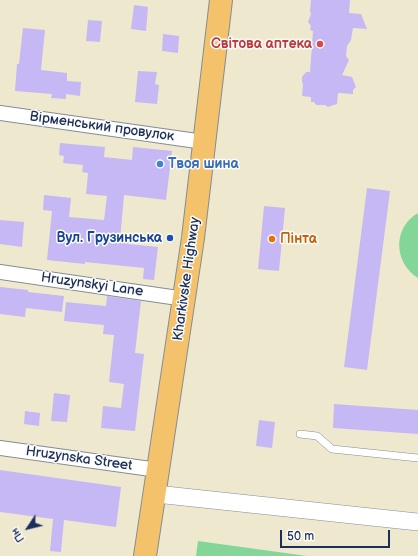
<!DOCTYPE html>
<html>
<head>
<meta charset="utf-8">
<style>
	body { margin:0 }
	#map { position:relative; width:418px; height:556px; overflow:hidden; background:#eee9ce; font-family:"Balsamiq Sans",sans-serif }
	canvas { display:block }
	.north { position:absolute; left:8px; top:508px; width:40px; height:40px; -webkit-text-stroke:3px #fdfcf7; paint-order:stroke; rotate:235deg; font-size:11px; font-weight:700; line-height:16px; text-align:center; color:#1b2f5e }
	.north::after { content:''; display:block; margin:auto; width:14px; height:18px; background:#1b2f5e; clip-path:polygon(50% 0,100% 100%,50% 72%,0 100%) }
	.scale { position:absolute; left:280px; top:530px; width:110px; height:18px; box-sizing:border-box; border:2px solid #1b2f5e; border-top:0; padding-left:5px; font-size:12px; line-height:14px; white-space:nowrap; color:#1b2f5e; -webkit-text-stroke:3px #fdfcf7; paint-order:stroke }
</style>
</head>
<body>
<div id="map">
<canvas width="418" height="556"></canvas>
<div class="north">Пн</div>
<div class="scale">50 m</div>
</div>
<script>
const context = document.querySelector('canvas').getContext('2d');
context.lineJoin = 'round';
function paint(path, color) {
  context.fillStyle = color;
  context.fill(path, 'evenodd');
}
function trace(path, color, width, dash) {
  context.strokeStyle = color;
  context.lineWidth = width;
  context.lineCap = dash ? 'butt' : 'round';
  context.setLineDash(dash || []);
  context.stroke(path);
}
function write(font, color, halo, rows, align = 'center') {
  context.font = font + ' "Balsamiq Sans",sans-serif';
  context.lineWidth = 3;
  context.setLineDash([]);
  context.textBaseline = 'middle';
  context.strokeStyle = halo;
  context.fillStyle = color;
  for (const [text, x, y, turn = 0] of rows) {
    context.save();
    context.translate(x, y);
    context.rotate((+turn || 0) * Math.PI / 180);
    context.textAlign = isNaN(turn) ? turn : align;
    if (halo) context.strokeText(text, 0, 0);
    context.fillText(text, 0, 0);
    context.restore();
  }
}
const green = new Path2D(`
	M418,213V278C394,263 392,228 418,213Z
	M198,541L307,556H196Z`);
const building = new Path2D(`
	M311,0H350L349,13L361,14L367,29L353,28L351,40L347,46L346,56L349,60L342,75L352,77L356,87L353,90V94L338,93L337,104L328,107L325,105H316L314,102H311V97L302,96L303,84L302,82V77L306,72H310L313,31L310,30L311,26L308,22L311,14L310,11Z
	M134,5L148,7L146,31L131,29Z
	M88,20L102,21L100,42L86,41Z
	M23,28L45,30L41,70L67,73V81L81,82L80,96L66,94V99L51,98L52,94L15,91L17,64H19Z
	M163,34L179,36L178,53L162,51Z
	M138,71L157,72L155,84L159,85L157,104L135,102Z
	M60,143L105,147L104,157L132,160L133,147L172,151L166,200L124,195L120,240L129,241L128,244L158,247L154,280L143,279L144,268L85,262V264L47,260L52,211L43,210L44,195L71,198L69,217L104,220L107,196L86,194L88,173L82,172L83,165L63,163L64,156L59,155Z
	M367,188L390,191L367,370L344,367Z
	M264,206L285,208L279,271L258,269Z
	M0,220L24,222L22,247L0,244Z
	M0,287L28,290V292L64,296L62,312L26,308L25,317L0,314Z
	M107,296L141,301L135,353L144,354L135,431L101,428L103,406L121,408L124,384L109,382L114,335L103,334L104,325L64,321L66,302L106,306Z
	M54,393L70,395L67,422L51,421Z
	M334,404L418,410V434L333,428Z
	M25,411L40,413L39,426L24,424Z
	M259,420L275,422L272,448L256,446Z
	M0,470L121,487L116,527L64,520L61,552L50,551L53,519L0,512Z`);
const service = new Path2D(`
	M300,434L317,436L332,449L418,458`);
const minor = new Path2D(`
	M0,113L204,142
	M0,272L185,299
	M0,448L158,470`);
const tertiary = new Path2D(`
	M156,494L418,522`);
const primary = new Path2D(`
	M145,556L193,238L221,0`);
const markers = [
	[320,44,4,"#e0444e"],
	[160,164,4,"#3f7fe0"],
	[170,238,4,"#1a4fb4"],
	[272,239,4,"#e8710a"]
];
const healthNames = [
	["Світова аптека",312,44]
];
const streetNames = [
	["Вірменський провулок",102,127,8],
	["Kharkivske Highway",187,279,-82],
	["Hruzynskyi Lane",92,285,8],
	["Hruzynska Street",79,459,8]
];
const shopNames = [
	["Твоя шина",168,164]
];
const transitNames = [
	["Вул. Грузинська",162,238]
];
const foodNames = [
	["Пінта",280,239]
];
paint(green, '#83d697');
paint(building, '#c5b8f4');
trace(service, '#848c96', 8);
trace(minor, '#848c96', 16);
trace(tertiary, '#848c96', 18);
trace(primary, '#848c96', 24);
trace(service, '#fff', 7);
trace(minor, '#fff', 14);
trace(tertiary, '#fff', 17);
trace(primary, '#f4c26a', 22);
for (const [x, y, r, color] of markers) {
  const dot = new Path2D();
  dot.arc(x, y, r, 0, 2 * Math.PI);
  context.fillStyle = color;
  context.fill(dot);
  trace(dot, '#fdfcf7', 1.5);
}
write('bold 14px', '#be3a42', '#fdfcf7', healthNames, 'right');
write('14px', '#1b2f5e', '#fdfcf7', streetNames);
write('bold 14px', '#366cbe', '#fdfcf7', shopNames, 'left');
write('bold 14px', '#164399', '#fdfcf7', transitNames, 'right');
write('bold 14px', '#c56008', '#fdfcf7', foodNames, 'left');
</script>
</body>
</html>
